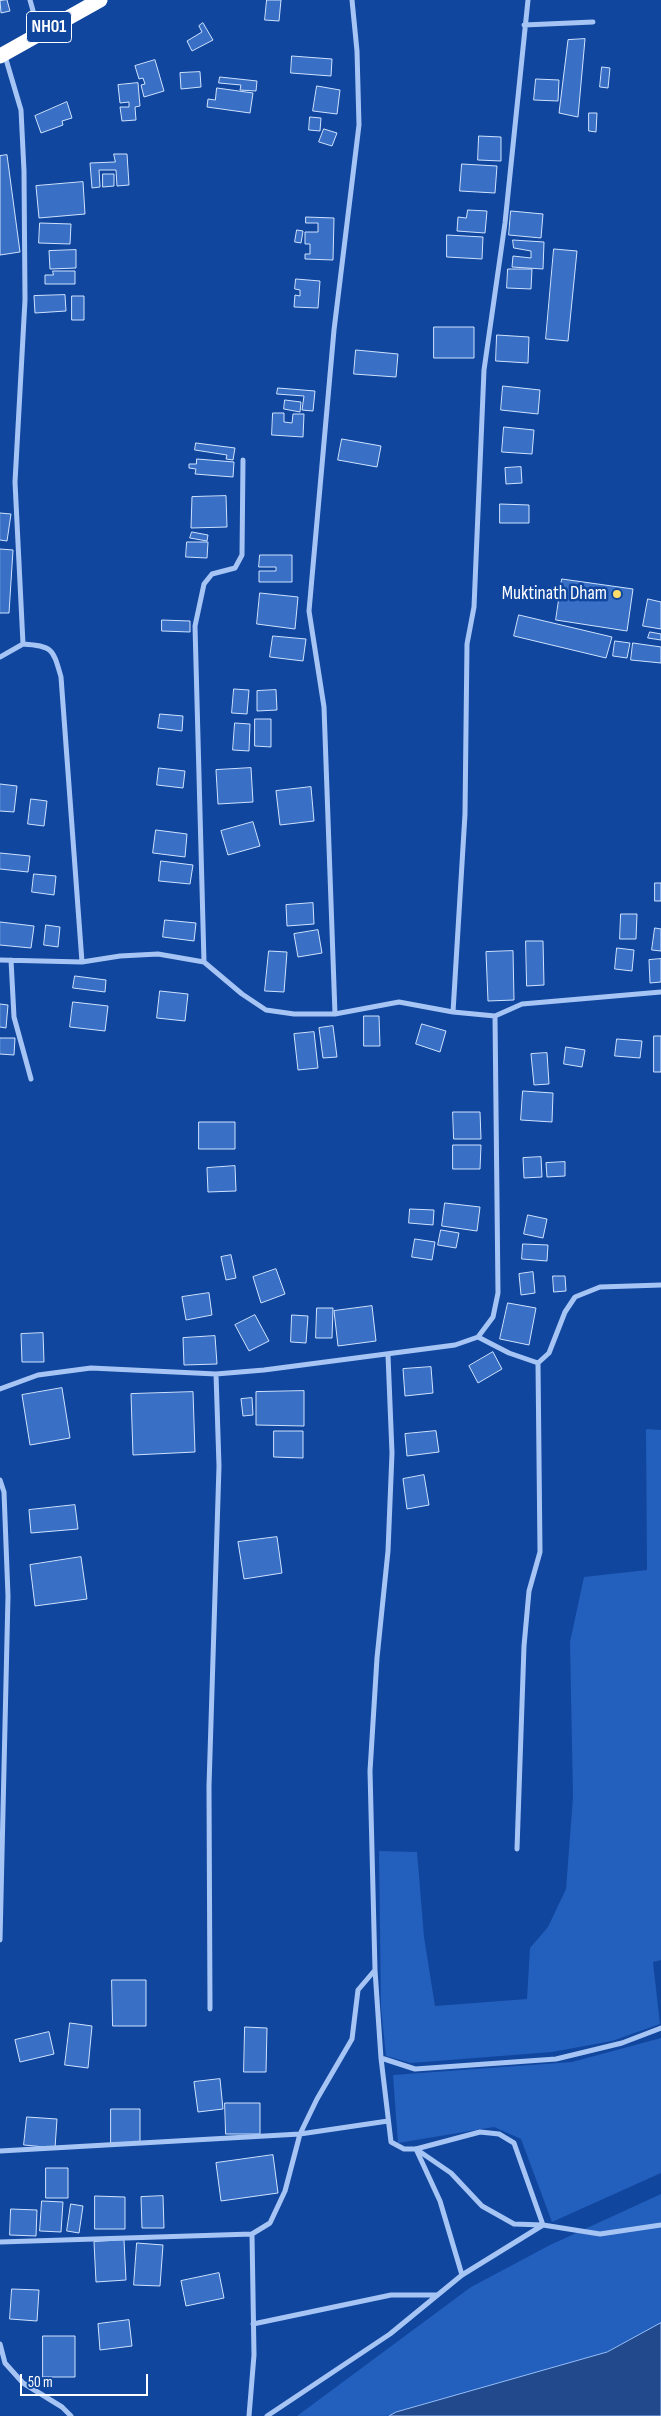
<!DOCTYPE html>
<html>
<head>
<meta charset="utf-8">
<style>
	body { margin:0 }
	#map { position:relative; width:661px; height:2416px; overflow:hidden; background:#10469e; font-family:"Sofia Sans Condensed",sans-serif }
	canvas { display:block }
	.scale { position:absolute; left:20px; top:2374px; width:128px; height:22px; box-sizing:border-box; border:2px solid #fff; border-top:0; padding-left:6px; font-size:15px; line-height:18px; white-space:nowrap; color:#fff; -webkit-text-stroke:4px #10469e; paint-order:stroke }
</style>
</head>
<body>
<div id="map">
<canvas width="661" height="2416"></canvas>
<div class="scale">50 m</div>
</div>
<script>
const context = document.querySelector('canvas').getContext('2d');
context.lineJoin = 'round';
function paint(path, color) {
  context.fillStyle = color;
  context.fill(path, 'evenodd');
}
function trace(path, color, width, dash) {
  context.strokeStyle = color;
  context.lineWidth = width;
  context.lineCap = dash ? 'butt' : 'round';
  context.setLineDash(dash || []);
  context.stroke(path);
}
function write(font, color, halo, rows, align = 'center') {
  context.font = font + ' "Sofia Sans Condensed",sans-serif';
  context.lineWidth = 5;
  context.setLineDash([]);
  context.textBaseline = 'middle';
  context.strokeStyle = halo;
  context.fillStyle = color;
  for (const [text, x, y, turn = 0] of rows) {
    context.save();
    context.translate(x, y);
    context.rotate((+turn || 0) * Math.PI / 180);
    context.textAlign = isNaN(turn) ? turn : align;
    if (halo) context.strokeText(text, 0, 0);
    context.fillText(text, 0, 0);
    context.restore();
  }
}
const green = new Path2D(`
	M646,1429L661,1430V1960L653,1962L660,2024L612,2041L552,2052L411,2063L386,2056L381,2008L379,1851L417,1852L424,1937L435,2006L527,1999L530,1948L548,1927L566,1889L573,1797L570,1642L584,1577L647,1570Z
	M661,2038V2173L552,2222L521,2139L494,2127L398,2143L393,2075L572,2062Z
	M661,2194V2323L607,2352L396,2412L389,2416H297L471,2287L550,2245Z`);
const water = new Path2D(`
	M661,2323V2416H389L396,2412L607,2352Z`);
const building = new Path2D(`
	M7,0L10,11L1,13L0,1Z
	M267,0H281L279,21L265,20Z
	M203,23L213,40L192,51L187,41L202,32L199,26Z
	M585,39L578,117L559,113L568,40Z
	M292,56L332,59L331,76L291,73Z
	M155,60L164,91L144,97L141,85L145,84L143,78L139,79L135,66Z
	M602,67L610,68L608,88L600,87Z
	M200,72L201,87L181,89L180,73Z
	M220,77L257,81L256,91L240,90L241,85L219,83Z
	M536,79L559,80L558,101L534,100Z
	M138,83L140,106L135,107L136,120L122,121L120,107H129V102L120,103L118,85Z
	M317,86L340,90L337,114L313,111Z
	M217,88L253,93L250,113L207,107L208,99L215,100Z
	M67,102L72,118L62,121L63,125L41,133L35,116Z
	M589,113H597L596,132L589,131Z
	M310,117L321,118L320,131L309,130Z
	M324,129L337,133L332,146L319,142Z
	M479,136L501,137V161L478,160Z
	M114,154H127L129,185L117,186L116,170H99L100,187L92,188L90,163L115,162Z
	M7,155L20,252L0,255V156Z
	M462,164L497,166L495,193L460,191Z
	M103,174H114V186L103,187Z
	M83,182L85,214L39,218L36,186Z
	M468,210L487,211L485,233L457,231L458,217L466,218Z
	M511,211L543,214L541,238L509,235Z
	M306,217L334,218L333,260L305,259V254H310V244H305V232H318V223H306Z
	M40,223L71,224L70,244L39,243Z
	M297,230L303,231L301,243L295,242Z
	M447,235L483,237L482,259L447,257Z
	M513,240L544,242L543,269L512,267L513,256L531,258V251L514,248Z
	M554,249L577,251L568,341L546,339Z
	M76,250V268L50,269L49,251Z
	M508,269H532L531,289L507,288Z
	M53,271H75V284H45V275H53Z
	M296,279L320,281L318,308L294,307L295,295L300,296V290L295,289Z
	M65,295L66,311L35,313L34,296Z
	M72,296H84V320H72Z
	M434,327H474V358H434Z
	M497,335L529,337L528,363L496,361Z
	M356,350L398,354L396,377L354,374Z
	M503,386L540,390L538,414L501,410Z
	M278,388L315,391L313,411L302,410L304,396L277,394Z
	M285,400L301,402L300,412L284,409Z
	M273,413H284V422L292,423L293,414H304L303,437L272,435Z
	M504,427L534,430L532,454L502,452Z
	M342,439L381,446L377,467L338,460Z
	M196,443L235,448L233,460L226,459L227,455L195,450Z
	M197,459L234,462L233,477L195,474L196,469L189,468V464H196Z
	M521,467L522,483L506,484L505,468Z
	M226,496L227,527L191,528L192,497Z
	M500,504L529,505V523H500Z
	M0,513L11,514L7,541L0,540Z
	M192,532L208,535L207,541L190,538Z
	M187,542H208L207,558L186,557Z
	M0,549L13,550L9,613H0Z
	M260,555H292V582H259V571H276V567H259Z
	M562,579L633,589L627,631L556,620Z
	M260,593L298,597L295,629L257,624Z
	M648,599L661,602V629L643,626Z
	M519,615L612,637L606,658L514,636Z
	M162,620L190,621V632L162,631Z
	M650,632L661,634V640L648,638Z
	M273,636L306,639L303,661L270,657Z
	M615,641L630,643L627,658L613,656Z
	M633,643L661,647V663L631,660Z
	M234,689L249,690L247,714L232,713Z
	M276,690L277,710L257,711V691Z
	M160,714L183,716L182,731L158,728Z
	M255,719H271V747L255,746Z
	M235,723L250,724L249,751L233,750Z
	M159,768L185,771L183,788L157,785Z
	M251,768L253,802L218,804L216,770Z
	M0,784L17,786L14,812L0,811Z
	M311,787L314,821L280,825L276,791Z
	M31,799L47,801L44,826L28,824Z
	M253,822L260,846L228,855L221,831Z
	M156,830L187,834L185,857L153,853Z
	M0,853L30,856L28,872L0,869Z
	M161,861L193,865L190,884L159,881Z
	M34,874L56,876L54,895L32,892Z
	M655,883H661V901H655Z
	M313,903L314,924L287,926L286,905Z
	M621,914H637L636,939H620Z
	M165,920L196,923L194,941L163,937Z
	M0,922L34,926L31,948L0,945Z
	M46,925L60,927L58,947L44,945Z
	M655,928L661,929V951L652,950Z
	M318,930L322,953L298,957L294,934Z
	M526,941H543L544,985L527,986Z
	M617,948L634,950L632,971L615,969Z
	M269,951L287,952L284,992L265,991Z
	M513,951L514,1000L488,1001L486,952Z
	M661,959V982L650,983L649,960Z
	M75,976L106,980L105,992L73,988Z
	M160,991L188,994L185,1021L157,1018Z
	M73,1002L108,1006L105,1031L70,1027Z
	M0,1004L8,1005L6,1028L0,1027Z
	M364,1016H379L380,1046H364Z
	M422,1024L446,1031L440,1052L416,1044Z
	M333,1026L337,1057L323,1058L319,1028Z
	M314,1032L318,1068L298,1070L294,1034Z
	M654,1036H661V1072H654Z
	M0,1038H15L14,1055L0,1054Z
	M617,1039L642,1041L640,1058L615,1056Z
	M566,1047L585,1050L582,1067L564,1064Z
	M547,1053L549,1084L534,1085L531,1054Z
	M523,1091L553,1093L552,1122L521,1120Z
	M453,1112H480L481,1139H454Z
	M199,1122H235V1149H199Z
	M453,1145H481L480,1169H453Z
	M541,1157L542,1177L524,1178L523,1158Z
	M565,1162V1176L547,1177L546,1163Z
	M235,1166L236,1191L208,1192L207,1168Z
	M445,1203L480,1207L477,1231L442,1226Z
	M410,1209L434,1210L433,1225L409,1223Z
	M528,1215L547,1219L543,1238L524,1234Z
	M441,1230L459,1233L456,1248L438,1245Z
	M415,1239L435,1242L432,1260L412,1257Z
	M523,1244L548,1245L547,1261L522,1259Z
	M231,1255L236,1278L226,1280L221,1257Z
	M276,1269L285,1294L261,1303L253,1277Z
	M533,1272L535,1293L521,1295L519,1274Z
	M553,1276H565L566,1291L554,1292Z
	M209,1293L212,1315L186,1320L182,1297Z
	M508,1303L536,1308L529,1345L500,1339Z
	M372,1306L376,1341L338,1346L334,1311Z
	M317,1308H333L332,1338H316Z
	M255,1315L269,1341L249,1351L235,1325Z
	M292,1315L308,1316L306,1343L291,1342Z
	M43,1333L44,1362H22L21,1334Z
	M215,1336L217,1364L184,1365L183,1338Z
	M493,1352L502,1369L478,1383L469,1366Z
	M431,1367L433,1393L405,1396L403,1369Z
	M62,1388L70,1438L30,1445L22,1395Z
	M304,1391V1426L256,1425V1392Z
	M193,1392L195,1452L133,1455L131,1394Z
	M252,1398L253,1415L243,1416L241,1399Z
	M274,1431H303V1458L274,1457Z
	M436,1431L439,1452L407,1456L405,1434Z
	M424,1475L429,1505L407,1509L403,1479Z
	M75,1505L78,1529L31,1533L29,1510Z
	M277,1537L282,1573L244,1579L238,1542Z
	M81,1557L87,1599L35,1606L30,1565Z
	M112,1980H146V2026H113Z
	M70,2023L92,2026L88,2068L65,2065Z
	M245,2027L267,2028L266,2072H244Z
	M49,2032L54,2054L20,2062L15,2040Z
	M220,2079L223,2109L198,2112L194,2082Z
	M225,2103H260V2134H226Z
	M111,2109H140V2143H111Z
	M27,2117L57,2119L55,2148L24,2145Z
	M273,2155L278,2193L221,2201L216,2163Z
	M46,2168H68V2198H46Z
	M95,2196L125,2197V2229H95Z
	M163,2196L164,2228H142L141,2197Z
	M42,2201L63,2202L61,2232L40,2231Z
	M71,2204L83,2206L79,2233L67,2231Z
	M11,2209L37,2210L36,2236L10,2235Z
	M124,2240L126,2280L96,2282L94,2242Z
	M137,2243L163,2245L160,2286L134,2285Z
	M219,2273L224,2298L186,2306L181,2281Z
	M12,2289L39,2290L37,2321L10,2319Z
	M129,2320L132,2346L100,2350L98,2324Z
	M43,2336H75V2377H43Z`);
const street = new Path2D(`
	M30,0L39,32
	M524,25L593,22
	M23,644C53,646 53,649 61,677L82,962
	M0,657L23,644L15,482L25,300L24,171L21,110L5,56
	M0,960L82,962L120,956L158,954L204,962L242,994L266,1010L294,1014H335L399,1002L453,1012L495,1016
	M11,960L14,1017L31,1079
	M204,962L195,626L204,584L212,574L235,568L242,555L243,460
	M453,1012L465,814L467,644L474,607L484,370L505,223L528,0
	M335,1014L324,707L309,611L334,330L359,125L357,51L352,0
	M478,1337L509,1353L538,1363L549,1353L565,1312L575,1297L600,1287L661,1285
	M0,1389L38,1375L91,1368L216,1374L264,1370L455,1345L478,1337L493,1317L498,1293L495,1016L522,1004L661,992
	M0,1480L4,1492L8,1596L0,1940
	M517,1849L524,1646L529,1591L540,1552L538,1363
	M375,1970L381,2058L391,2142L404,2149H416L480,2132L499,2134L514,2143L543,2225L514,2224L482,2206L451,2173L416,2149L440,2201L462,2275
	M210,2009L209,1786L219,1466L216,1374
	M381,2058L415,2069L556,2059L622,2043L661,2028
	M0,2151L300,2134L388,2121
	M0,2242L252,2234
	M253,2324L391,2295H436
	M0,2344L5,2363L23,2383L62,2407L71,2416
	M249,2416L254,2355L252,2234L270,2223L285,2191L300,2134L317,2099L352,2039L358,1990L375,1970L370,1771L377,1658L388,1551L392,1453L388,1355
	M267,2416L390,2334L462,2275L543,2225L600,2234L661,2225`);
const highway = new Path2D(`
	M0,56L100,0`);
const markers = [
	[617,594,5,"#ffdc6a"]
];
const shields = [
	[49,27,45]
];
const shieldNames = [
	["NH01",49,27]
];
const poiNames = [
	["Muktinath Dham",607,594]
];
paint(green, '#235fbc');
paint(water, '#21498b');
trace(water, '#97bff8', 1);
paint(building, '#3970c5');
trace(building, '#cfe2fe', 1);
trace(street, '#a6c5f5', 5);
trace(highway, '#fff', 15);
for (const [x, y, r, color] of markers) {
  const dot = new Path2D();
  dot.arc(x, y, r, 0, 2 * Math.PI);
  context.fillStyle = color;
  context.fill(dot);
  trace(dot, '#10469e', 2);
}
for (const [x, y, w] of shields) {
  const box = new Path2D();
  box.roundRect(x - w / 2, y - 15.5, w, 31, 4);
  context.fillStyle = '#10469e';
  context.fill(box);
  trace(box, '#fff', 1);
}
write('bold 18px', '#fff', null, shieldNames);
write('19px', '#fff', '#10469e', poiNames, 'right');
</script>
</body>
</html>
